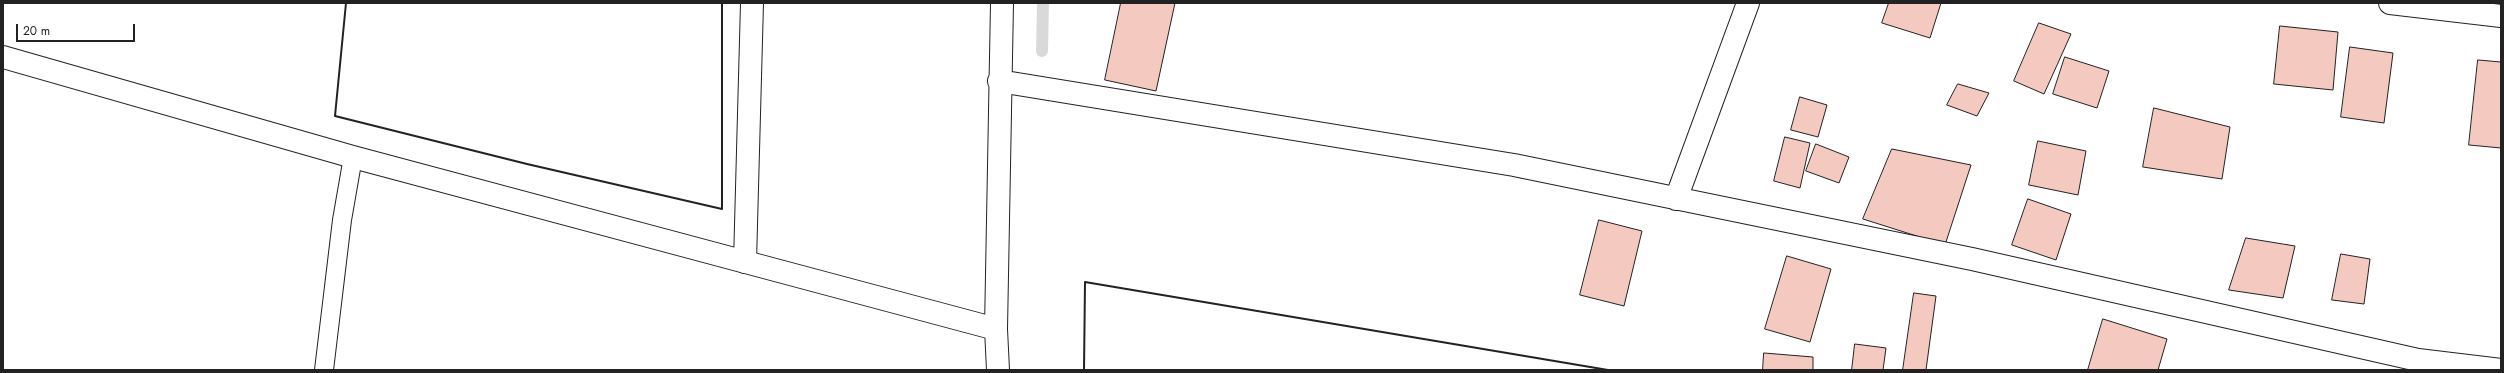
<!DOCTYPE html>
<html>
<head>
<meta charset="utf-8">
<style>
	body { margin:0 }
	#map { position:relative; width:2504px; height:373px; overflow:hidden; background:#fff; font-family:Jost,sans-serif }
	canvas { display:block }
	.frame { position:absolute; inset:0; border:4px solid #222; pointer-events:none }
	.scale { position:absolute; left:16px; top:24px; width:119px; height:18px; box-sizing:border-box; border:2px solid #222; border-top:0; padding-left:5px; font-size:12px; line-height:14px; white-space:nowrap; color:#222; -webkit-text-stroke:3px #fff; paint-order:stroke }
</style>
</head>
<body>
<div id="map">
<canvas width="2504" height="373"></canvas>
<div class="frame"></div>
<div class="scale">20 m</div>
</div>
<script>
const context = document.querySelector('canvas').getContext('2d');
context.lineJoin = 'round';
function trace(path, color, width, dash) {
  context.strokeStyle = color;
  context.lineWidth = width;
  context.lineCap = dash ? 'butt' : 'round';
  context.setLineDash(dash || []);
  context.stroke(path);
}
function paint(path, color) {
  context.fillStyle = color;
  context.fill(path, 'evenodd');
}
const stream = new Path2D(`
	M1042,51L1043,3`);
const building = new Path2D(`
	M1121,3H1175L1156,91L1105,80Z
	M1889,3H1941L1930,38L1882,23Z
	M2039,23L2071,34L2044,94L2014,81Z
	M2280,26L2338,32L2333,90L2274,84Z
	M2350,47L2393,53L2384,123L2341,117Z
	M2065,57L2109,71L2097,108L2053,94Z
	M2478,60L2501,62V148L2469,145Z
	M1958,84L1989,93L1977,116L1947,105Z
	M1800,97L1827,105L1818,137L1791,130Z
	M2154,108L2230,127L2222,179L2143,167Z
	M1785,137L1810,143L1800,188L1774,181Z
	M2038,141L2086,151L2078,195L2029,185Z
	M1816,144L1849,157L1839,183L1806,171Z
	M1892,149L1971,165L1945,245L1863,219Z
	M2028,199L2071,214L2056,260L2012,245Z
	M1599,220L1642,231L1624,306L1580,295Z
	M2246,238L2295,246L2283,298L2229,290Z
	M2341,254L2370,259L2364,304L2332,300Z
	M1787,256L1831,269L1810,342L1765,329Z
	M1914,293L1936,296L1926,370H1903Z
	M2103,319L2167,339L2158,370H2088Z
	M1855,344L1886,348L1883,370H1852Z
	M1764,353L1813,357V370H1763Z`);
const service = new Path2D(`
	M324,370L342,220L353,157`);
const minor = new Path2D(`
	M2390,3L2501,16
	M999,81L1514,165L1972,259L2418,360L2501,370
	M1676,199L1748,3
	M745,262L752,3
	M996,329L1002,3`);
const secondary = new Path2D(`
	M3,57L353,157L996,329L998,370`);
const wall = new Path2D(`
	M346,3L335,116L527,164L722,209V3
	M1084,370L1085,282L1608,370`);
trace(stream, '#d9d9d9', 12);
paint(building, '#f3c9c0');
trace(building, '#222', 1);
trace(service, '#222', 20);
trace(minor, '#222', 24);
trace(secondary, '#222', 24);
trace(service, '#fff', 18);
trace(minor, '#fff', 22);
trace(secondary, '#fff', 22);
trace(wall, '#222', 2);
</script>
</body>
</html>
